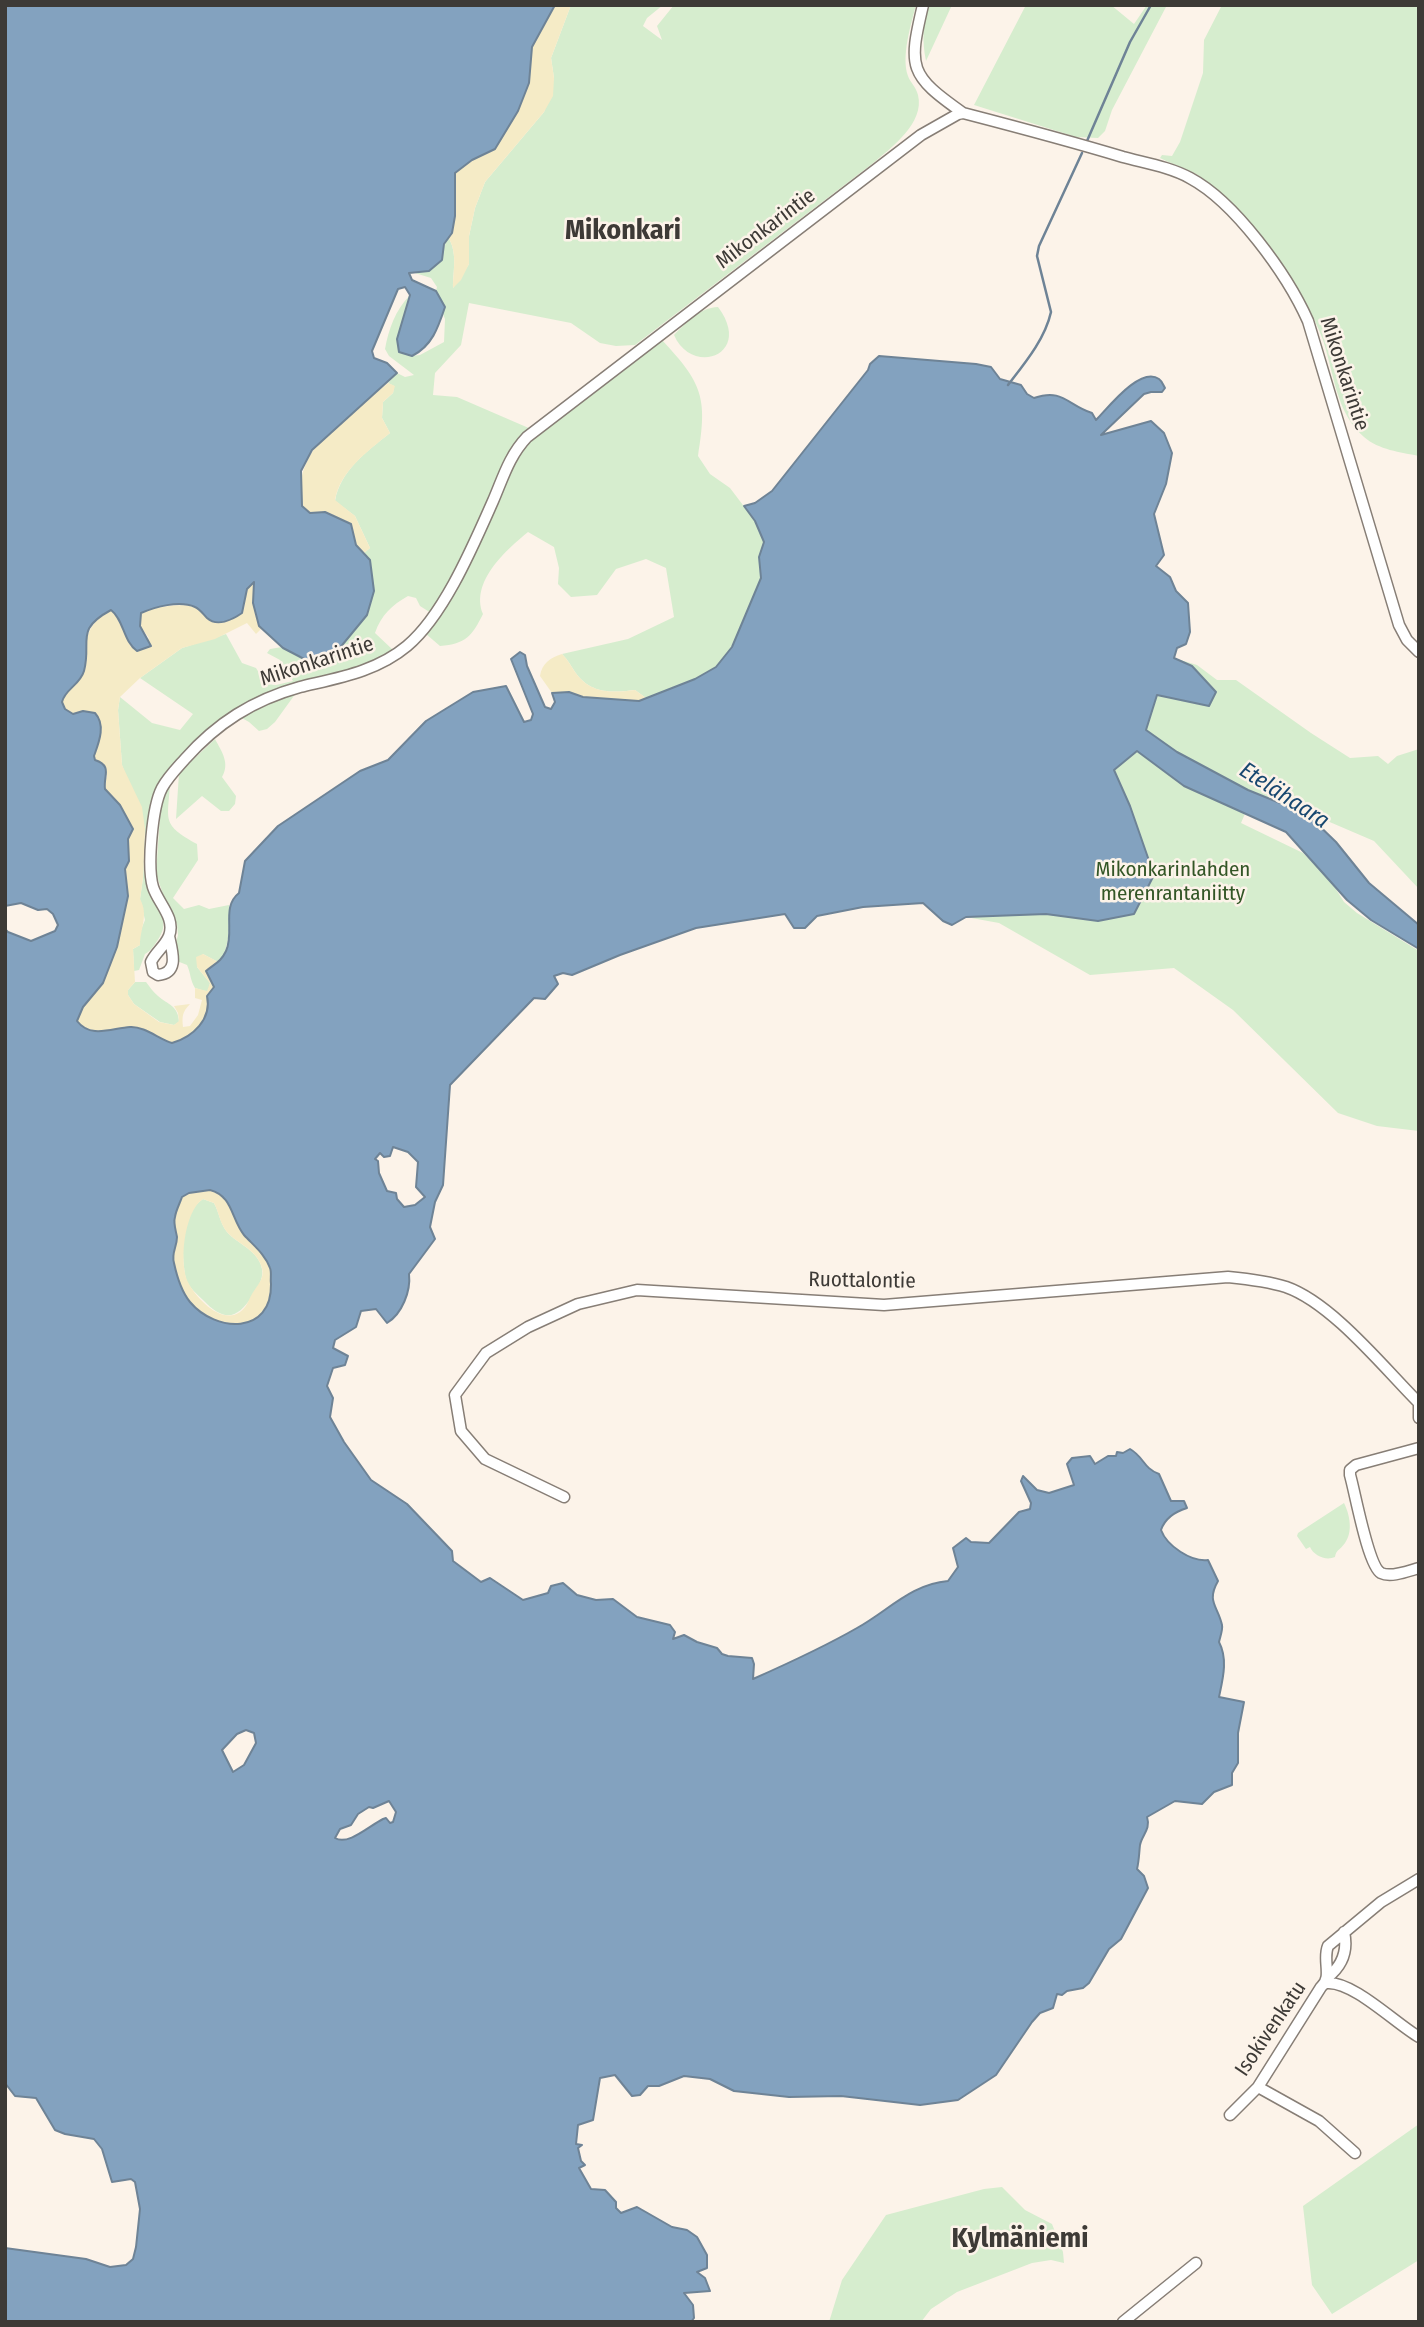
<!DOCTYPE html>
<html>
<head>
<meta charset="utf-8">
<style>
	body { margin:0 }
	#map { position:relative; width:1424px; height:2327px; overflow:hidden; background:#fcf3e9; font-family:"Fira Sans Condensed",sans-serif }
	canvas { display:block }
	.frame { position:absolute; inset:0; border:7px solid #3d3a36; pointer-events:none }
</style>
</head>
<body>
<div id="map">
<canvas width="1424" height="2327"></canvas>
<div class="frame"></div>
</div>
<script>
const context = document.querySelector('canvas').getContext('2d');
context.lineJoin = 'round';
function paint(path, color) {
  context.fillStyle = color;
  context.fill(path, 'evenodd');
}
function trace(path, color, width, dash) {
  context.strokeStyle = color;
  context.lineWidth = width;
  context.lineCap = dash ? 'butt' : 'round';
  context.setLineDash(dash || []);
  context.stroke(path);
}
function write(font, color, halo, rows, align = 'center') {
  context.font = font + ' "Fira Sans Condensed",sans-serif';
  context.lineWidth = 5;
  context.setLineDash([]);
  context.textBaseline = 'middle';
  context.strokeStyle = halo;
  context.fillStyle = color;
  for (const [text, x, y, turn = 0] of rows) {
    context.save();
    context.translate(x, y);
    context.rotate((+turn || 0) * Math.PI / 180);
    context.textAlign = isNaN(turn) ? turn : align;
    if (halo) context.strokeText(text, 0, 0);
    context.fillText(text, 0, 0);
    context.restore();
  }
}
const green = new Path2D(`
	M571,5H663L647,18L643,26L662,40L657,26L674,5H916C911,24 901,57 908,76C910,82 916,87 918,95C925,123 891,148 872,164L635,345L616,346L600,343L571,323L469,303L461,345L435,373L433,395L457,397L531,429L431,613L420,606L416,598L408,596C392,605 381,615 375,633L393,650C355,674 310,679 268,693C234,705 212,730 188,754C174,769 156,785 150,805C147,811 147,881 149,890C153,908 172,918 159,938C155,944 152,950 145,954L139,970L134,971L133,949L140,945V932L145,920L140,899L143,878L145,829L122,765L118,710L120,697L152,723L180,730L193,714L140,678L182,648L226,634L242,663L256,668L266,684L276,685L293,681L280,660L267,653L270,649L282,647L266,633L366,556L364,553L370,548L355,516L335,501C340,471 367,451 390,433L382,418L383,402L393,393L394,386L388,383L397,373L405,377L414,375L389,356L385,349C389,328 395,311 410,295L404,317L412,356L420,355L444,342L445,319L443,314L445,307L436,291L437,287L431,278L415,273C443,270 438,259 448,237C458,253 453,270 453,288L469,264V236L475,208L485,182L544,112L554,78L551,58Z
	M927,5H952L926,61C922,41 923,25 927,5Z
	M1026,5H1111L1134,24L1147,5H1167L1112,110L1105,131L1098,138L1076,137L974,105Z
	M1222,5H1419V456C1400,452 1379,450 1364,437C1336,413 1334,373 1323,340C1306,291 1240,198 1194,173C1183,167 1171,164 1160,158L1162,155L1172,156L1180,142L1203,73L1204,40Z
	M718,307C754,355 692,377 674,335C687,322 699,308 718,307Z
	M662,340C702,383 708,397 698,456L710,474L730,488L755,521L764,542L759,557L761,578L732,647L716,667L695,679L646,698L635,690C612,693 590,694 575,672C571,666 568,660 562,654L628,639L674,617L666,568L646,559L616,569L597,595L571,597L558,584L559,568L554,547L528,532C506,550 470,582 483,614C472,636 466,644 440,646L426,634C451,603 469,567 485,531C501,497 509,463 535,435Z
	M1174,658L1197,665L1217,680H1236L1311,733L1350,758L1378,756L1388,764L1397,756L1419,749V889L1374,841L1297,808L1253,795L1241,823L1303,853L1332,883L1344,902L1357,913L1419,951V1131L1377,1126L1338,1113L1233,1010L1174,968L1090,975L999,923L966,917L992,916L1100,812L1130,717L1183,662Z
	M296,693L275,722L267,729L259,731L249,722L240,717L249,710Z
	M215,739C222,752 230,763 222,777L236,796L235,804L229,811H221L202,796L176,819L179,773Z
	M170,783C168,821 161,824 197,844L198,860L173,898L184,909L199,905L209,909L229,905C230,927 230,943 220,963L203,954L197,967L210,983L208,992L195,988C190,980 191,974 187,965L177,961L174,950L178,935L177,924L169,911L156,874L161,802Z
	M135,982H146C150,987 153,992 158,996C168,1005 178,1005 179,1022L174,1025L160,1022L134,1004L128,995V990Z
	M203,1199L214,1203C219,1212 220,1223 227,1232C238,1244 255,1249 261,1265C265,1277 259,1285 253,1295C237,1320 224,1322 203,1300C197,1294 189,1288 186,1279C181,1256 180,1213 203,1199Z
	M1344,1503C1350,1515 1353,1532 1345,1543C1340,1550 1336,1550 1335,1557C1326,1561 1314,1556 1310,1547L1306,1549L1297,1536L1298,1533Z
	M1419,2124V2260L1332,2314L1312,2285L1303,2206Z
	M1002,2187L1025,2210L1052,2224L1063,2252L1064,2263L1051,2260L1032,2263L957,2292L931,2309L921,2322H829L842,2280L886,2215L984,2189Z`);
const sand = new Path2D(`
	M555,5H571L551,58L554,78L553,96L544,112L485,182L475,208L469,236V264L461,280L453,288C453,270 458,253 448,237L452,233L455,216V173L472,160L495,149L518,111L529,83L532,47Z
	M388,383L395,386L393,393L383,402L382,418L390,433C368,451 340,471 335,500L355,516L370,548L364,553L325,512L310,513L302,506C290,448 349,415 388,383Z
	M254,582L253,603L259,626L261,629L256,634L247,623L215,639L182,648L140,678L120,697L118,710L122,765L142,807L145,829L143,878L140,899C149,915 140,929 140,945L133,949L135,982L128,990V995L134,1004L159,1022L174,1025L179,1021L178,1013L174,1006L190,1004C182,1012 182,1017 183,1027L190,1026L198,1015L202,1000L195,998V988L207,991L210,983L197,967L196,957L203,954L220,963L209,968L208,975L214,987C211,995 210,1001 209,1009C205,1026 188,1039 172,1043C163,1040 155,1033 147,1031C125,1026 93,1040 77,1021L83,1007L103,983L117,947L128,896L125,869L129,861L128,839L132,829L120,805L105,789L104,783L107,776L95,760L83,711L73,714L65,709L62,702C65,689 80,685 84,671C85,666 85,659 85,654C86,632 92,621 111,609L117,615L131,647L149,638L140,626L141,613C171,599 211,608 244,609L247,589Z
	M562,654C568,660 571,666 575,672C590,694 612,693 635,690L646,698L639,701L583,697L569,692L552,693L540,676C542,663 550,658 562,654Z
	M210,1190C233,1196 231,1219 244,1235C253,1245 265,1254 270,1268C272,1273 271,1279 271,1284C272,1334 216,1333 190,1302C181,1292 177,1277 174,1263C171,1253 177,1247 176,1237C176,1231 174,1223 175,1217C176,1210 180,1203 182,1197L191,1193ZM203,1199L214,1203C219,1212 220,1224 227,1232C238,1244 255,1249 261,1265C266,1278 258,1284 252,1294C248,1301 247,1307 240,1312C222,1325 197,1299 189,1284C178,1266 184,1211 203,1199Z`);
const water = new Path2D(`
	M5,5H555L532,47L529,83L518,111L495,149L472,160L455,173V216L452,233L444,244L442,260L429,271L409,273L412,280L436,291L445,307C438,328 432,346 412,356L399,352L397,339L410,295L405,287L398,289L372,351L374,358L387,363L397,373L312,450L301,471L302,506L310,513L325,512L351,524L356,545L370,560L374,591L367,615L329,661H308L283,648L259,626L253,603L254,582L247,589L242,613C232,620 217,627 207,618C203,614 200,609 195,607C179,600 155,607 141,613L140,626L151,646L137,651C123,641 124,620 111,610C74,630 92,641 84,671C80,685 65,689 62,702L65,709L73,714L83,711L95,713C106,725 99,742 94,756L95,760C113,766 103,776 105,789L120,805L133,829L128,839L129,861L125,869L128,896L117,947L103,983L83,1007L77,1021C91,1039 112,1028 130,1027C144,1026 159,1039 172,1043C193,1037 212,1019 207,996L214,987L206,971C214,964 221,962 226,951C235,932 221,907 239,893L245,861L278,826L360,771L388,760L426,721L473,692L506,686L524,722L531,720L533,714L511,659L520,652L525,655L527,666L545,707L551,709L555,702L552,693L569,692L583,697L639,701L695,679L716,667L732,647L761,578L759,557L764,542L755,521L744,506L755,503L772,491L868,370L870,364L879,356L976,364L991,367L1000,379L1021,385L1027,394L1034,398C1063,388 1067,405 1092,413L1096,420C1108,408 1140,366 1159,379C1162,381 1163,385 1165,388L1162,392H1151L1144,394L1101,435L1151,421L1164,433L1172,453L1166,484L1154,514L1164,555L1156,566L1170,577L1176,591L1188,603L1190,632L1186,644L1177,648L1174,658L1192,666L1216,692L1209,706L1157,695L1146,730L1177,752L1248,790L1307,814L1336,842L1369,883L1419,925V949L1371,920L1347,900L1286,832L1184,786L1137,751L1114,770L1130,806L1154,875L1134,914L1098,921L1046,914L966,917L952,925L943,921L923,903L863,907L817,916L805,928H794L785,914L696,928L620,955L572,975L563,973L554,976L558,984L545,999L534,998L450,1085L443,1185L435,1202L430,1227L435,1239L409,1274C411,1291 402,1314 387,1323L376,1309L361,1311L356,1327L335,1340L333,1348L348,1356L345,1365L333,1368L327,1386L333,1398L330,1417L344,1442L371,1480L407,1504L452,1551L453,1561L481,1582L490,1578L523,1600L548,1593L551,1586L563,1583L577,1595L596,1600L613,1599L637,1617L670,1625L675,1632L673,1639L684,1635L697,1642L717,1648L722,1654L728,1656L752,1658L754,1664L753,1679C789,1663 824,1647 857,1628C888,1611 911,1584 948,1581L958,1567L953,1548L966,1538L971,1542L989,1543L1019,1512L1030,1509L1031,1503L1021,1481L1023,1476L1037,1490L1049,1493L1074,1485L1067,1464L1072,1458L1090,1456L1095,1464L1108,1456H1116L1117,1452L1123,1453L1130,1449C1144,1457 1143,1468 1159,1474L1171,1501H1184L1187,1508C1174,1512 1165,1518 1161,1530C1167,1546 1191,1562 1208,1560L1218,1581C1206,1602 1218,1606 1222,1625C1223,1630 1220,1637 1219,1642C1228,1659 1223,1678 1219,1697L1244,1702L1238,1733V1763L1232,1773V1785L1214,1792L1202,1804L1175,1801L1147,1817C1151,1829 1142,1835 1140,1845C1139,1854 1139,1861 1137,1869L1144,1876L1148,1888L1121,1939L1109,1949L1089,1983L1083,1988L1067,1991L1062,1995L1057,1994L1053,2008L1040,2013L1032,2022L996,2075L958,2100L920,2105L841,2096L789,2097L734,2091L710,2079L684,2076L659,2086H648L640,2095L632,2096L615,2075L600,2078L593,2120L578,2125L576,2144L582,2145L578,2148L581,2161L585,2165L579,2168L591,2189L605,2190L616,2202V2208L621,2213L637,2207L672,2227L687,2230L697,2237L707,2255V2268L697,2272L705,2278L710,2291L684,2293L693,2305L694,2318L691,2322H5V2248L86,2259L110,2267L126,2265L133,2259L136,2247L140,2209L135,2182L131,2179L112,2182L102,2149L94,2139L65,2134L55,2130L36,2098L15,2096L5,2083V929L8,932L31,941L55,931L58,925L53,914L47,909L38,910L21,903L5,906ZM393,1147L408,1152L418,1162L416,1187L425,1197L415,1205L404,1207L397,1199L396,1193L387,1191L379,1173L378,1161L375,1159L380,1153L384,1157L390,1156ZM210,1190C233,1196 231,1219 244,1235C253,1245 265,1254 270,1268C272,1273 270,1279 271,1284C272,1335 216,1333 190,1302C181,1291 177,1277 174,1263C171,1253 177,1247 177,1237C176,1231 173,1223 175,1217C176,1210 180,1203 182,1197L189,1193ZM246,1730L254,1733L256,1743L244,1765L233,1772L222,1750L237,1734ZM389,1801L396,1812L393,1822L390,1823L386,1818L383,1819C369,1826 348,1846 335,1838L340,1829L351,1825L358,1814L369,1807L373,1808Z`);
const stream = new Path2D(`
	M1087,141L1130,42L1151,5
	M1008,385C1025,363 1045,339 1051,312L1037,256L1039,246L1082,153`);
const minor = new Path2D(`
	M923,5C908,68 909,75 963,113
	M169,936C172,951 180,973 158,975L153,972L151,962C155,953 165,946 169,936C176,918 158,903 153,887C147,867 152,807 162,788C168,777 177,768 185,759C217,723 253,700 300,687C337,678 376,672 407,646C444,615 473,546 493,501C503,478 509,456 527,437L921,135L958,114L963,113C1017,127 1070,141 1123,157C1145,163 1170,167 1190,178C1235,202 1287,274 1308,321L1399,625L1407,640L1419,652
	M1419,1448L1356,1465L1350,1470V1475C1355,1492 1368,1566 1381,1573C1391,1578 1408,1571 1419,1568
	M564,1497L485,1459L461,1431L455,1395L486,1353L528,1327L578,1304L637,1290L884,1305L1228,1277C1248,1279 1267,1281 1286,1287C1332,1303 1384,1368 1419,1403V1418
	M1328,1977C1343,1965 1348,1950 1344,1932
	M1327,1983C1353,1981 1395,2023 1419,2037
	M1258,2087L1319,2121L1355,2153
	M1230,2115L1258,2087L1321,1987C1333,1977 1322,1960 1328,1946L1381,1902L1419,1879
	M1123,2322L1196,2263`);
const streetNames = [
	["Mikonkarintie",766,229,-37],
	["Mikonkarintie",1344,374,72],
	["Mikonkarintie",317,662,-18],
	["Ruottalontie",862,1281,1],
	["Isokivenkatu",1271,2029,-56]
];
const parkNames = [
	["Mikonkarinlahden",1173,870],
	["merenrantaniitty",1173,894]
];
const waterNames = [
	["Etelähaara",1284,796,33]
];
const districtNames = [
	["Mikonkari",623,231],
	["Kylmäniemi",1020,2239]
];
paint(green, '#d6edce');
paint(sand, '#f5ebc6');
paint(water, '#83a2bf');
trace(water, '#6e8396', 2);
trace(stream, '#6e8396', 2.5);
trace(minor, '#877e76', 13);
trace(minor, '#fff', 10);
write('21px', '#3d3a36', '#fcf3e9', streetNames);
write('21px', '#335626', '#fcf3e9', parkNames);
write('italic 23px', '#184870', '#fcf3e9', waterNames);
write('bold 28px', '#3d3a36', '#fcf3e9', districtNames);
</script>
</body>
</html>
